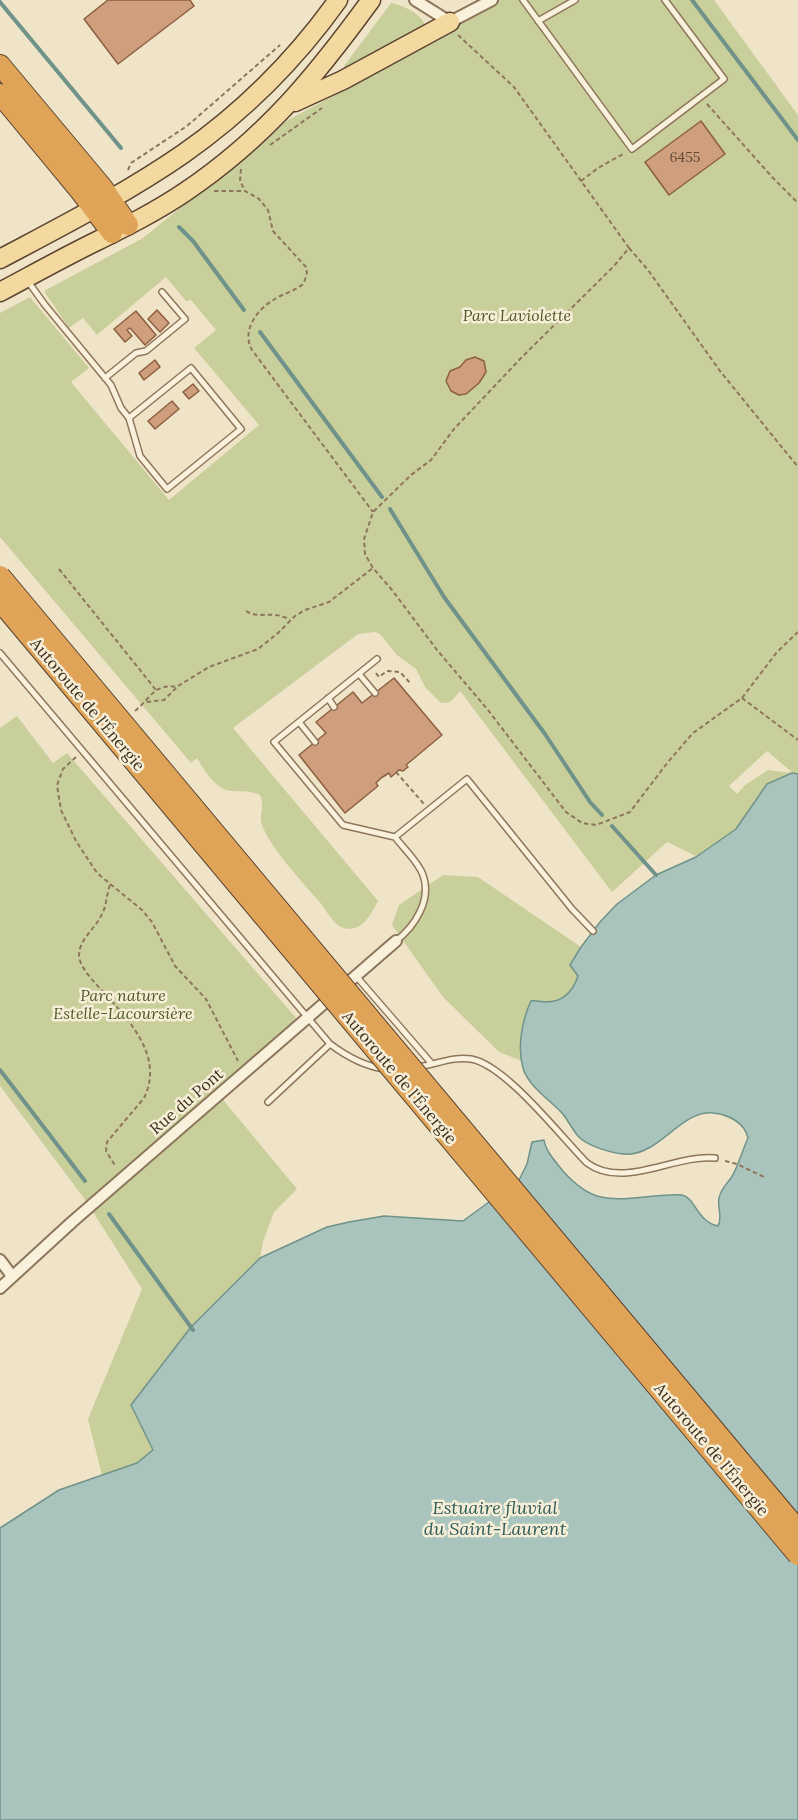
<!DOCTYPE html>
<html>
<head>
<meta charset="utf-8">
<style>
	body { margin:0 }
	canvas { display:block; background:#f0e4c8 }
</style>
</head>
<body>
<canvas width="798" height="1820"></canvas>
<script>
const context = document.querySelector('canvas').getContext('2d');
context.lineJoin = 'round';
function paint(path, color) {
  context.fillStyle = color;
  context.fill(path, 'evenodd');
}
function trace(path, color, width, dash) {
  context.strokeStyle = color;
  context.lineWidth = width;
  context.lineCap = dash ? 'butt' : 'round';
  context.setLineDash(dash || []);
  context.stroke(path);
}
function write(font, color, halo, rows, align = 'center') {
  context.font = font + ' Lora,serif';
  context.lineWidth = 5;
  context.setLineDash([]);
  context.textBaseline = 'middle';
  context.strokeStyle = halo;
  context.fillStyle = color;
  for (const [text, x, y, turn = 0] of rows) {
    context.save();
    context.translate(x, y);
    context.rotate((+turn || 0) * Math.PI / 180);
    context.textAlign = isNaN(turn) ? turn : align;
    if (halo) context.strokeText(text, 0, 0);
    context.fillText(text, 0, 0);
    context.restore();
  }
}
const green = new Path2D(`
	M497,0H714L798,115V1191L29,1820H0V1528L59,1490L102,1475L88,1419L142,1289L86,1201L0,1086V728L17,716L53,763L67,753L297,1019L215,1090L297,1189L274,1212L263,1242L260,1258L327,1227L349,1222L384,1216L463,1221L519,1180L527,1164L532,1142L544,1140C546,1152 556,1162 563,1171C593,1205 612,1200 654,1196C663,1196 673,1194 682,1195C695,1197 697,1222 718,1226C723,1218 717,1208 719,1198C721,1189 725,1186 731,1178C738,1167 742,1151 748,1138C746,1128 740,1122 730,1119C725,1117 718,1113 713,1113C681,1111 660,1154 627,1155C613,1155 590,1146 580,1137C572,1131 567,1119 560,1112C546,1096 527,1082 522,1061L499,1052L443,997L392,925L399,905L443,875L478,877L581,947C602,919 625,896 654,876C667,868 683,864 696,856L667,842L612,892L460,691C454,698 451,704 441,703L425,687L416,669L397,655L380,634L375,632L358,634L233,728L378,901C371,915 360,935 341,927C331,922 325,907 317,899C303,883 265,842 261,821C260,812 265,808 260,795C249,790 242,792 231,791C216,790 204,770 197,758L191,763L0,537V313L30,297L89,368L71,382L169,500L259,425L194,348L216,330L191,300L186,301L166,277L97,335L83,318L69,328L44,291L143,238L288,120L452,33L450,22ZM767,751L793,773L768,770L745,785L737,794L729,786Z
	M391,3C402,5 423,14 425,26L342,73L344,66Z`);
const water = new Path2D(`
	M792,773L798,774V1820H0V1528L59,1490L137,1463L153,1450L131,1405L191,1327L260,1258L327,1227L349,1222L384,1216L463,1221L519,1180L527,1164L532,1142L544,1140C546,1152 556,1162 563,1171C593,1205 612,1200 654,1196C663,1196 673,1194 682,1195C695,1197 697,1222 718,1226C723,1218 717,1208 719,1198C721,1189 725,1186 731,1178C738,1167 742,1151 748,1138C745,1123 728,1114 713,1113C680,1110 659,1157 624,1154C611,1153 587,1146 578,1136C572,1129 568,1120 562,1113C550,1100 528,1086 523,1068C517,1048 522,1020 531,1001C536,1000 540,1002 546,1002C563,1002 573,991 578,976L570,965L581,947L600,922L617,904L656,875L696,857L736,829L767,784Z`);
const stream = new Path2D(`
	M692,0L798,140
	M0,2L121,148
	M179,227L193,241L244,310
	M260,332L382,497
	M390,509L444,597L545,734L590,802L602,815
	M612,826L656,875
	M0,1070L85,1181
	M109,1214L193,1330`);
const building = new Path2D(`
	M108,0H190L194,6L118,64L84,19Z
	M701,121L725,154L669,195L645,162Z
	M157,310L169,323L160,332L148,319Z
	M136,311L156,335L145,345L130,328L127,330L132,336L125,342L114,329Z
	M475,357L484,361L486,372L479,383L466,394L459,395L451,391L446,381L450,371L460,367L466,360Z
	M155,360L160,367L144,380L139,373Z
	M193,384L199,391L189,399L183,392Z
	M172,401L179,409L155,429L148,421Z
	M394,678L442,735L406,765L408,767L403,771L399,770L391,777L389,773L381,778L376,783L378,786L345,813L299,755L326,733L316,722L353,692L362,703Z`);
const path = new Path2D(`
	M458,35L514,87L629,248L614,266L521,358L454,429L431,460L411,475L373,512L364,539L365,554L373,568L392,590L437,650L488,710L566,812L582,823L596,825L630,812L668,762L693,733L742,698L777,652L798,632
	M707,104L773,178L798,203
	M270,145L322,108
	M241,169L240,181L245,191
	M128,170L131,163L187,126L280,45
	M581,181L598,168L625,153
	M214,191H245L259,199L268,210L273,231L306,267L307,273L304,283C296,291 284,293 275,299C257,309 241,331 252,350L373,512
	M629,248L648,270L720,371L798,467
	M59,569L156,690
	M246,611C261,620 272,609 290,620
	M376,673L379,677L387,671L400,672L411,684
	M178,686L209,667L258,649L278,633L295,616L305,610L329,602L373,568
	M742,698L798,740
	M135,711C151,698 154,683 177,687L164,700L146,702
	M76,757L63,769L57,785L61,810L76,841L97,873L142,910L152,922L175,966L206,999L238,1061
	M396,772L424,804
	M110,885C106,895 107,906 101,916C94,930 79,939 79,956C80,966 89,976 95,983C123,1014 166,1053 144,1098L107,1142L106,1151L116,1167
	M725,1161L737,1164L766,1178`);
const service = new Path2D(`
	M523,0L632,149L724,79L665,0
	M538,21L575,0
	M27,280L45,305L111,385L121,408L129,418L140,456L167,489L241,429L191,368L129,418
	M105,378L136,353L146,351L185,319L162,292
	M0,653L330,1044C346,1056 364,1066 384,1069
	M377,659L274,742L343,825L395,837
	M359,674L375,693
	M328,698L334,707
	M299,722L315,742
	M396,941C415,926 432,900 423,875C418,861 403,848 395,837L467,779L572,909L593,931
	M356,976L432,1064
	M417,1067C435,1065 453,1056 471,1059C506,1065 561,1137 587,1163C624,1190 674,1154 715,1158
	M268,1102L330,1044`);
const minor = new Path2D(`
	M415,0L450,22L492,0
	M0,1260L12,1276
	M0,1288L72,1222L396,941`);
const primary = new Path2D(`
	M295,102L343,80L450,22
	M0,259C62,226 125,194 183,154C243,112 296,59 338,0
	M0,292C32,275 64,257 97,241C127,226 157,211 185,192C265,138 315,77 371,0`);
const motorway = new Path2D(`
	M0,65L102,187L128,225
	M0,94L81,192L112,233`);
const motorwayBridge = new Path2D(`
	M0,576L798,1530
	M0,601L798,1555`);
const numberNames = [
	["6455",685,158]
];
const parkNames = [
	["Parc Laviolette",517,316],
	["Parc nature",123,996],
	["Estelle-Lacoursière",123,1014]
];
const streetNames = [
	["Autoroute de l'Énergie",87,705,50],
	["Autoroute de l'Énergie",399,1078,50],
	["Rue du Pont",187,1102,-41],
	["Autoroute de l'Énergie",711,1450,50]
];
const waterNames = [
	["Estuaire fluvial",495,1509],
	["du Saint-Laurent",495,1530]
];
paint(green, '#c9cf9b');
paint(water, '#a9c4bc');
trace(water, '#6f938a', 1.5);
trace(stream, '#6f938a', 4);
paint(building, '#cf9f7d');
trace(building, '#8d5f41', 1.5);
trace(service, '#8d765c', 8);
trace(minor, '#8d765c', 14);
trace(primary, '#5b4430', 21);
trace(motorway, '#5b4430', 22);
trace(path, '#8d765c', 2, [4.5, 3]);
trace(service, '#faf1dc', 5);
trace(minor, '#faf1dc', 10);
trace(primary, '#f3d9a0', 18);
trace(motorway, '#e0a458', 20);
trace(motorwayBridge, '#5b4430', 22, []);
trace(motorwayBridge, '#e0a458', 20);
write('14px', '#624a37', null, numberNames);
write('italic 16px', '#4d5a26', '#f7eed8', parkNames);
write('16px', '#3d2e20', '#f7eed8', streetNames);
write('italic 18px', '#2f5d5a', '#f7eed8', waterNames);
</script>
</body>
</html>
